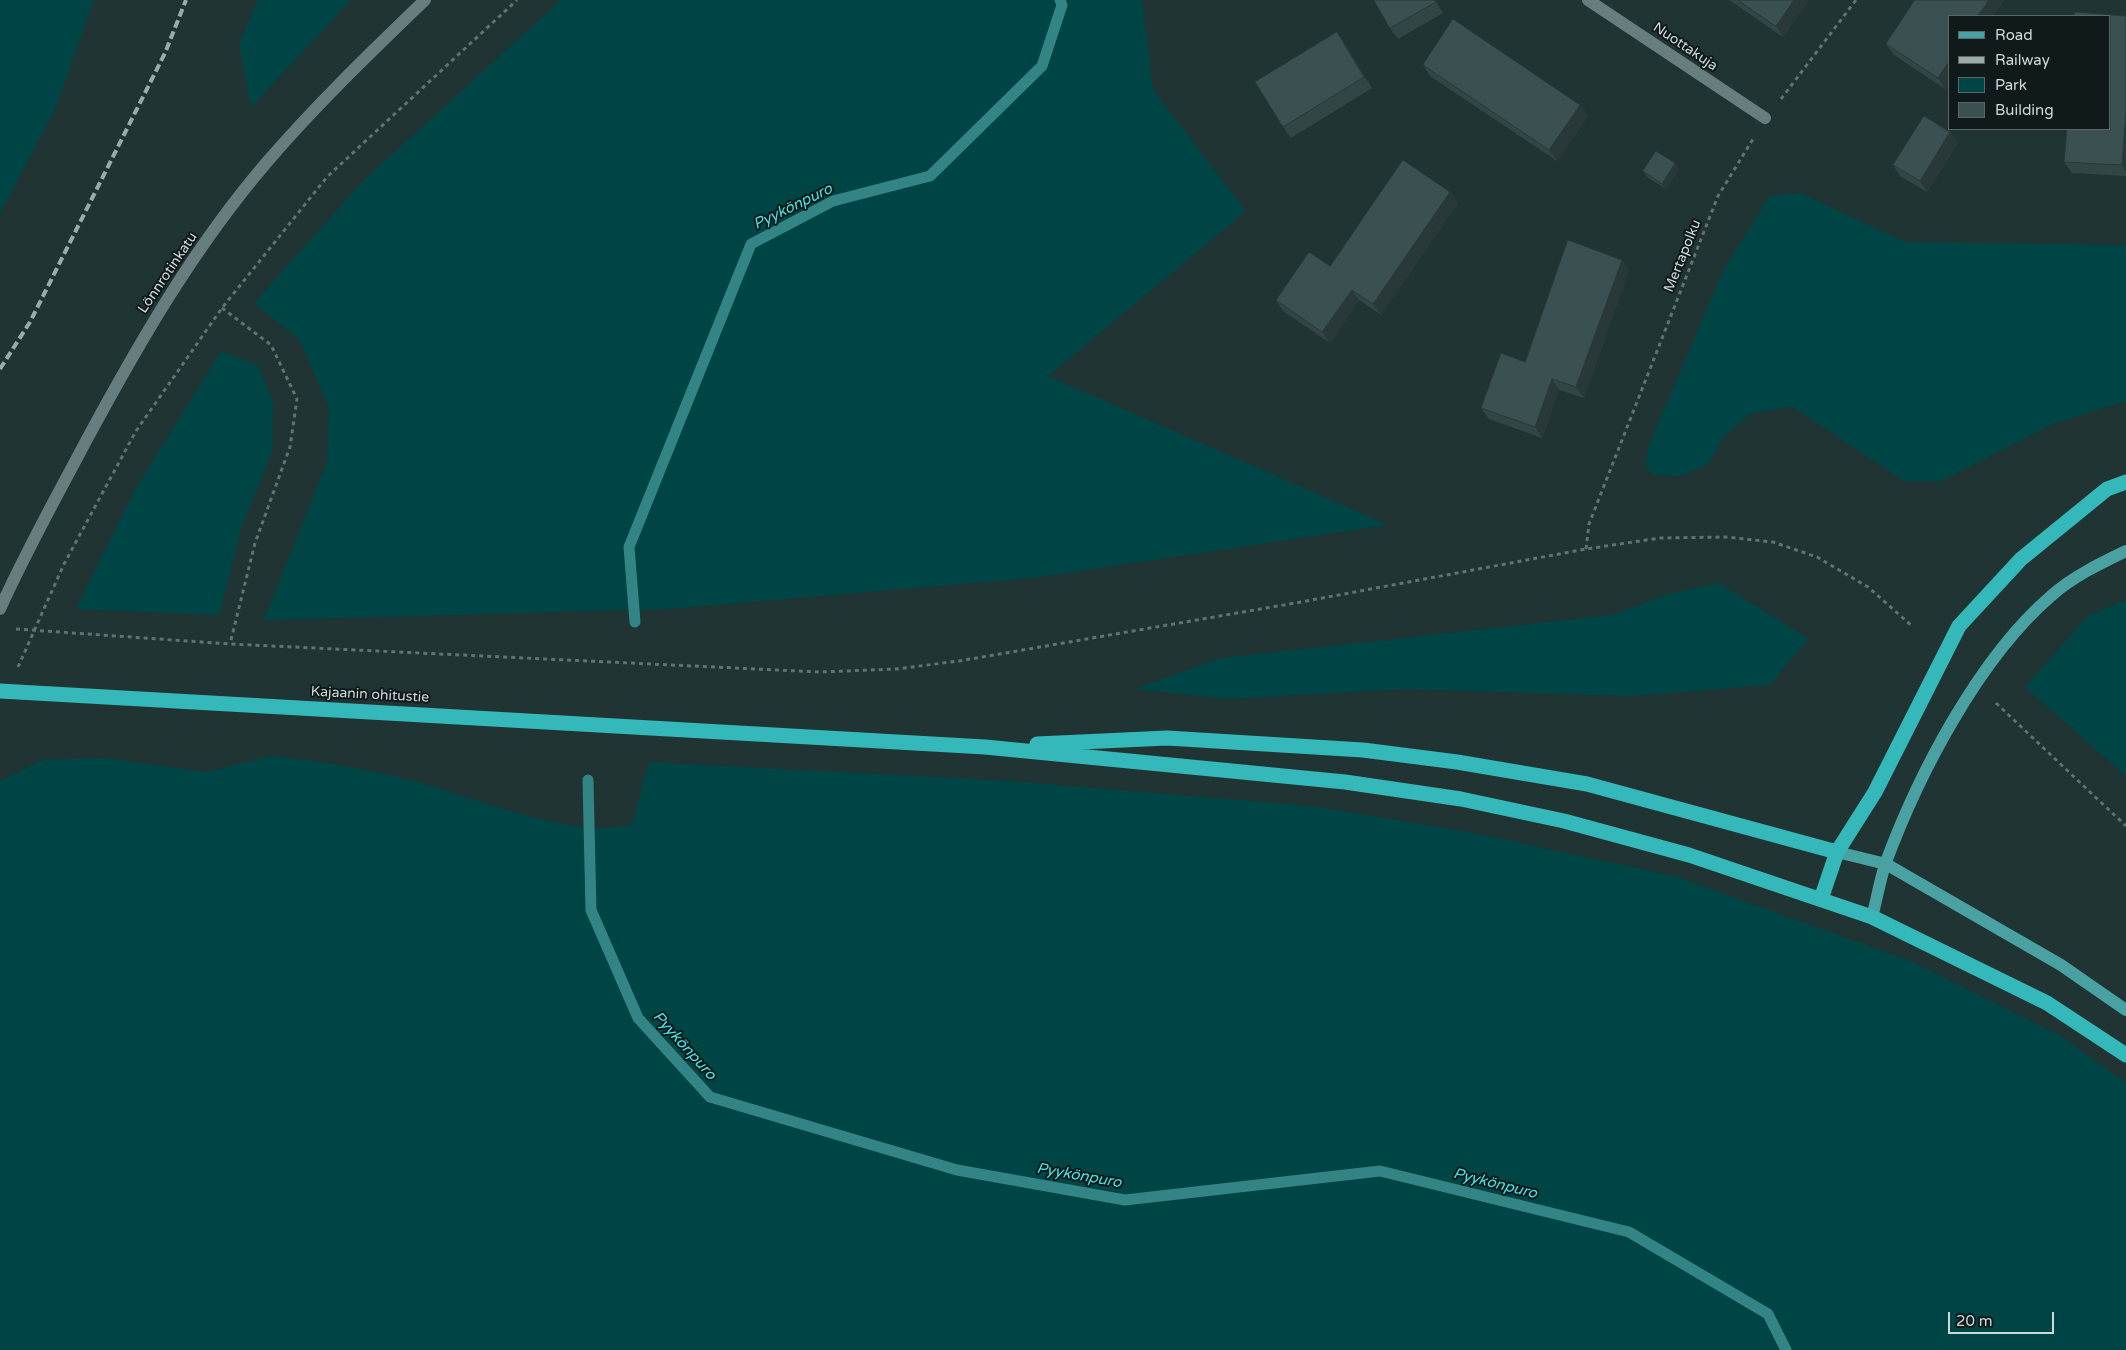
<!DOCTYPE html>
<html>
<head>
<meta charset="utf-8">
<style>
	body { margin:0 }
	#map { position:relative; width:2126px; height:1350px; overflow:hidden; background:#203434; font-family:"Varela Round",sans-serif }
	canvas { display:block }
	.legend { position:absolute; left:1948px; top:15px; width:162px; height:115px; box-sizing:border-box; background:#111a1a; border:1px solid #5c6666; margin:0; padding:6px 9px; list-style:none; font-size:15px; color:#ccd9d8 }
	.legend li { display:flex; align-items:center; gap:10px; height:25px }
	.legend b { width:25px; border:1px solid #5c6666 }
	.scale { position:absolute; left:1948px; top:1312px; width:106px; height:22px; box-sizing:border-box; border:2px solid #ccd9d8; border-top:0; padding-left:6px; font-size:15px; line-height:18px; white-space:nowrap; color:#ccd9d8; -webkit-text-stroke:4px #111a1a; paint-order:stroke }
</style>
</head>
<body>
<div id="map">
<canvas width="2126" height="1350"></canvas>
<ul class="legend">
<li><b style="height:6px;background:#49a1a2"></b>Road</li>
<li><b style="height:6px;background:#9cabaa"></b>Railway</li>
<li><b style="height:14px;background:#004546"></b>Park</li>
<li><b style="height:14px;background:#3b5151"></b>Building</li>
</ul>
<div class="scale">20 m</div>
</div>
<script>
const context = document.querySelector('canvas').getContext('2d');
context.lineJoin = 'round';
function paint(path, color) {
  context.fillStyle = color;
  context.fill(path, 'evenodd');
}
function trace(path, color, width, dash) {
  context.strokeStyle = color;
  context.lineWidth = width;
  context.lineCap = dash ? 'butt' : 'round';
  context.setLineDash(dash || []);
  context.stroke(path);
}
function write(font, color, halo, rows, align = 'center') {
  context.font = font + ' "Varela Round",sans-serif';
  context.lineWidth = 4;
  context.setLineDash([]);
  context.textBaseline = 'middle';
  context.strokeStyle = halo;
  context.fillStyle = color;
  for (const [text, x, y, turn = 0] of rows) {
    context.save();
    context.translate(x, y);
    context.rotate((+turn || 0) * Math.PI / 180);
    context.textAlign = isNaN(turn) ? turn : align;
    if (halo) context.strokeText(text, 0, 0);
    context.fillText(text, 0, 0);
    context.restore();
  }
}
const green = new Path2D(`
	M0,0H94L56,107L0,213Z
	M258,0H351L251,107L239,44Z
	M561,0H1142L1153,90L1246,211L1048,376L1388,525L1033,578L667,609L264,620L327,462L329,408L300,340L254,303L364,180Z
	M1800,193L1905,242L2126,245V401L2055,423L1941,481H1904L1792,406L1750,414L1723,437L1709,463L1682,476L1653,475L1646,466L1648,448L1724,269L1770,196Z
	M221,351L257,365L273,401L272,452L242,525L219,615L76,609L134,492Z
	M1718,583L1809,639L1769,685L1634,696L1405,689L1227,699L1134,689L1221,658L1613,615L1665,595Z
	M2126,600V776L2025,687L2089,615Z
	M272,756C318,761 363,768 407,779C467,794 574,842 632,824L649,762L1010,781L1311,806L1464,831L1675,876L1913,962L2059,1035L2126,1083V1350H0V781L42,760L105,758L206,772Z`);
const stream = new Path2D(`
	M635,622L629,547L751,244L833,201L930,176L1042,66L1062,5L1060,0
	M588,780L591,910L638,1018L710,1097L957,1170L1125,1200L1380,1171L1629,1232L1768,1314L1786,1350`);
const path = new Path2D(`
	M1781,99L1856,0
	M222,308L271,345L297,399L290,447L255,543L230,644
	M1586,549L1589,524L1718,196L1753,139
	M16,629L230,644L819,672L896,669L959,661L1301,602L1586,549L1660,538L1726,537L1773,542L1817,557L1868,587L1912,626
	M18,667L64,564L136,431L222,308L327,177L517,0
	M1996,703L2126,826`);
const street = new Path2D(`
	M1588,0L1765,118`);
const secondary = new Path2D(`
	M0,609C26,551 57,496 86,441C139,343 194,247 267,162C316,105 371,52 425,0`);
const primary = new Path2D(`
	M1837,852L1886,864L2061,965L2126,1010
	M1872,917C1877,899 1880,879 1886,862C1919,773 1979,658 2051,596C2072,577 2101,563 2126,551`);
const highway = new Path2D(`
	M0,691L985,747L1345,782L1461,799L1564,821L1689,855L1872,917L2047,1003L2126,1055
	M1037,744L1167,738L1363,750L1457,762L1587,784L1837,852
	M1821,899L1837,852L1875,792L1959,626L2021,559L2107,489L2126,482`);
const rail = new Path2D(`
	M0,369L30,322L165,53L186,0`);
const wall = new Path2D(`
	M1374,0H1436L1443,13L1398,39L1390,28Z
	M1729,0H1809L1783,37Z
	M1915,0H2004L1993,16H1950V83L1945,89L1894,55L1886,44Z
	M2126,16V176L2072,173L2064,162Z
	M1345,43L1372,88L1291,138L1283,127Z
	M1423,65L1580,105L1588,116L1557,161L1430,76Z
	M1950,132L1958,143L1927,192L1900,176L1893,165Z
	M1679,169L1666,189L1647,177L1643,171Z
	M1458,203L1381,315L1359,300L1330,343L1283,311L1276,300L1330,266Z
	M1622,260L1629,270L1584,398L1559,390L1542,438L1489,419L1481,408Z`);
const shadedWall = new Path2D(`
	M1434,0H1436L1443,13Z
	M1794,0H1809L1783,37L1776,26Z
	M1989,0H2004L1993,16H1978Z
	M1337,32L1345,43L1372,88L1364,77Z
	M1950,60V83L1945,89L1938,78Z
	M1580,105L1588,116L1557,161L1549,150Z
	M2126,112V171L2122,165Z
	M1950,132L1958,143L1927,192L1920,181Z
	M1675,163L1679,169L1666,189L1662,184Z
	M1450,192L1458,203L1381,315L1373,304Z
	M1622,260L1629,270L1584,398L1576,387Z
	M1352,290L1359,300L1330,343L1322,332Z
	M1552,379L1559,390L1542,438L1535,427Z`);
const building = new Path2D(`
	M1374,0H1434L1436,2L1390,28Z
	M1738,0H1794L1776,26Z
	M1915,0H1989L1978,16H1950V60L1938,78L1886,44Z
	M2075,12L2126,16V112L2122,165L2064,162L2067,129H2110V16H2074Z
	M1453,19L1580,105L1549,150L1423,65Z
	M1337,32L1364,77L1283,127L1255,82Z
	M1924,116L1950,132L1920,181L1893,165Z
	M1656,151L1675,163L1662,184L1643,171Z
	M1403,160L1450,192L1373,304L1352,290L1322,332L1276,300L1309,252L1330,266Z
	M1568,240L1622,260L1576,387L1552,379L1535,427L1481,408L1501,353L1525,362Z`);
const streetNames = [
	["Nuottakuja",1685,47,34],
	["Mertapolku",1683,256,-68],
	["Lönnrotinkatu",168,273,-56],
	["Kajaanin ohitustie",370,695,3]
];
const waterNames = [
	["Pyykönpuro",793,207,-26],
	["Pyykönpuro",684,1046,48],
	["Pyykönpuro",1079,1176,10],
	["Pyykönpuro",1495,1184,14]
];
paint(green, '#004546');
trace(stream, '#338484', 11);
trace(path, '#607271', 3, [4, 4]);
trace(street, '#687e7e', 12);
trace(secondary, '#687e7e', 12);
trace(primary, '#49a1a2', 12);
trace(highway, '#35b8ba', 15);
trace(rail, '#9cabaa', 4, [8, 4]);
paint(wall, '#334646');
paint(shadedWall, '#293939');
paint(building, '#3b5151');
trace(building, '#293939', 1);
write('14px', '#ccd9d8', '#111a1a', streetNames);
write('italic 15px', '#47e4e5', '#111a1a', waterNames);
</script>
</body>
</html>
